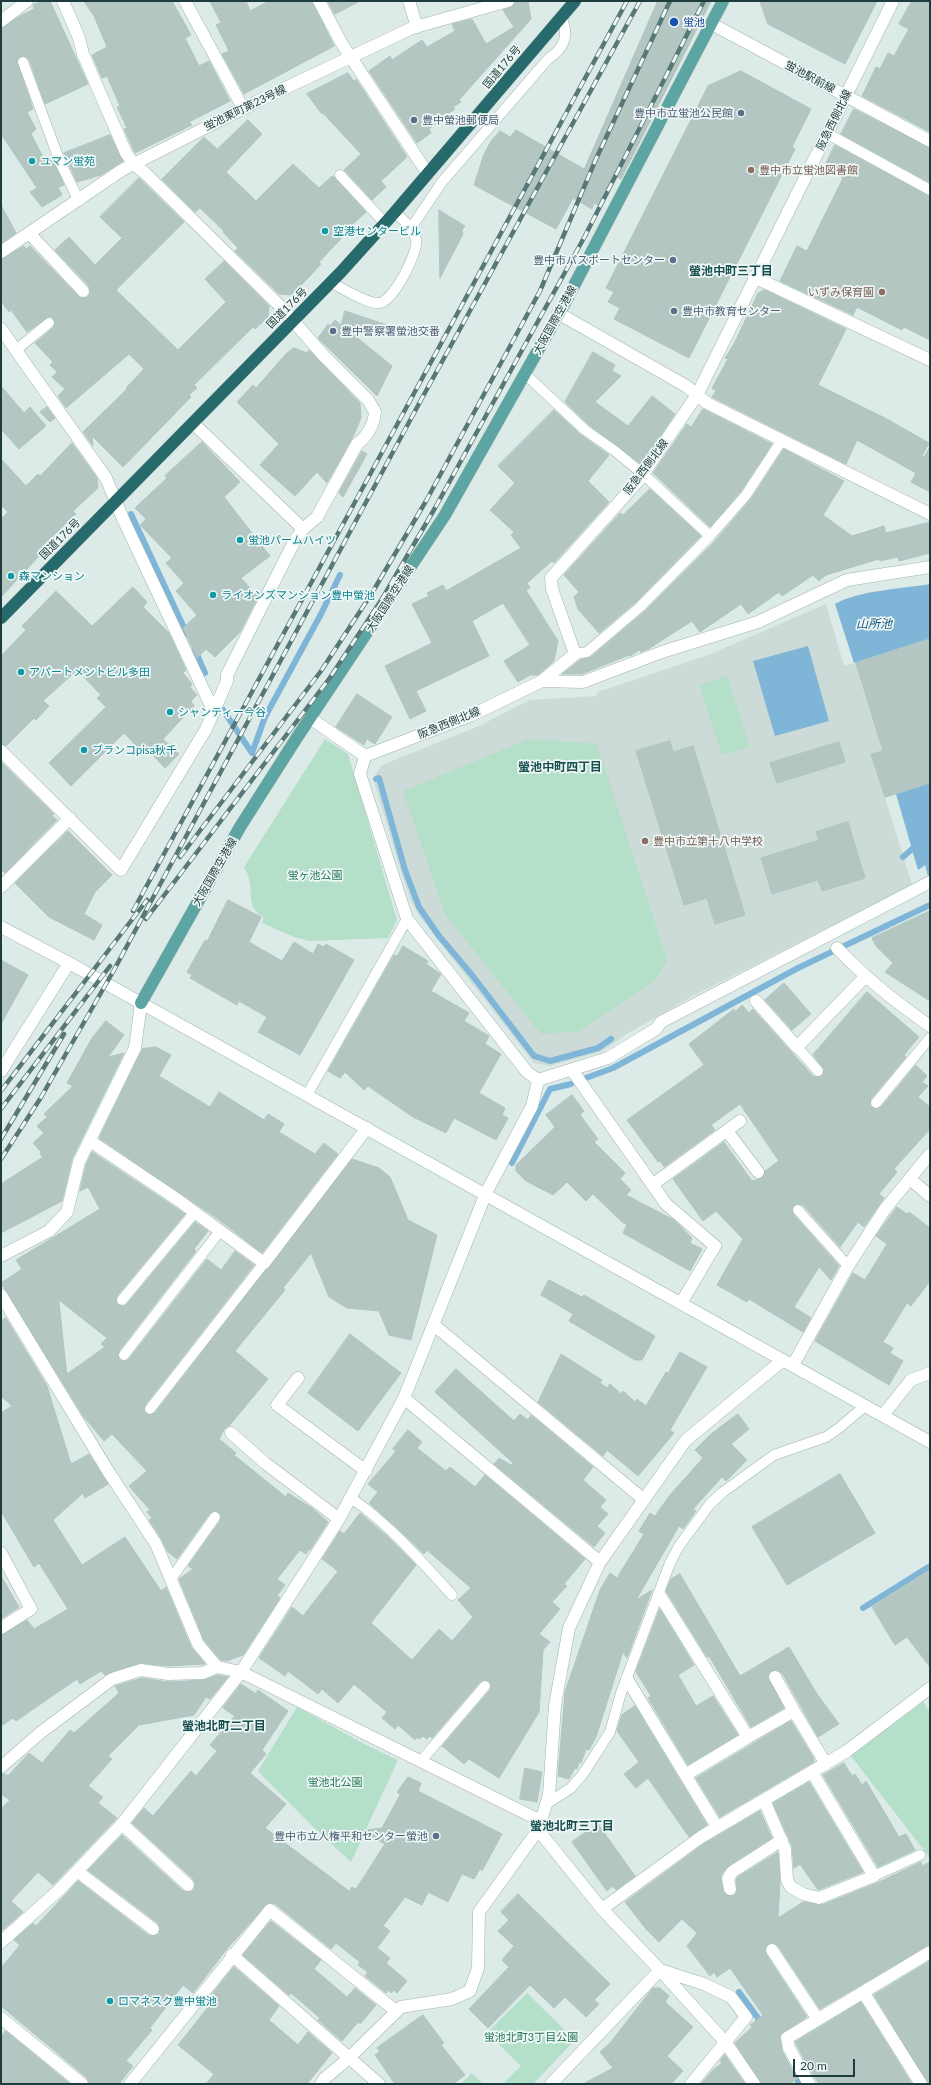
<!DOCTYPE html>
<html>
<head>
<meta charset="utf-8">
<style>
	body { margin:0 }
	#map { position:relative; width:931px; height:2085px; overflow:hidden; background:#ddebe8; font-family:Lato,sans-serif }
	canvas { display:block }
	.frame { position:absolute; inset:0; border:2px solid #1d3c3b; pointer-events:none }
	.scale { position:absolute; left:793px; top:2059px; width:62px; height:18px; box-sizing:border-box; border:2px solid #1d3c3b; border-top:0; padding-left:5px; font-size:12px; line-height:14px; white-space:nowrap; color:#1d3c3b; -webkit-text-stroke:3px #eef7f5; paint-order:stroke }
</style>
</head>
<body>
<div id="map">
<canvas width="931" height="2085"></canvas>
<div class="frame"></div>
<div class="scale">20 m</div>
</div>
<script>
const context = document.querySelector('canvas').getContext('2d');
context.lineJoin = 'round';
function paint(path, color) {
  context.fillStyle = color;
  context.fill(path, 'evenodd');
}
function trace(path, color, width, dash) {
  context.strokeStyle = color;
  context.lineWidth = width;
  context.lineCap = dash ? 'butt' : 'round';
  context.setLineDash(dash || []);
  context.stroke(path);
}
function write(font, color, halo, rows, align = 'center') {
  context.font = font + ' Lato,"Noto Sans JP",sans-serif';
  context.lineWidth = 3.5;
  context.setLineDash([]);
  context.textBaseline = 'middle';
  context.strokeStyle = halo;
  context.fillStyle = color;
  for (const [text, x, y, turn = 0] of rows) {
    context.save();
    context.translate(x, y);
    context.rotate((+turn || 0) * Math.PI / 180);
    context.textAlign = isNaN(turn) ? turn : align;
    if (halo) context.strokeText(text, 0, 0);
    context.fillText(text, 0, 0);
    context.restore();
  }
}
const built = new Path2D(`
	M826,604L844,666L930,639V783L885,798L912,885L691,997L625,1035L603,1051L550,1066L534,1063L420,917L410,899L401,872L373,778L382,765L479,726L530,700L596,696L598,692L708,655Z`);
const green = new Path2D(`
	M727,676L750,747L722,755L699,685Z
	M325,739L348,754L397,920L388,938L309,941L294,937L262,923L264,918C246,906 253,896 249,879C248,875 246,871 244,867Z
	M529,739L597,744L667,960L655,981L579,1031L541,1034L445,914L403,791Z
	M923,1702L930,1712V1858L851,1756Z
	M297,1707L368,1746L398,1760L351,1862L310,1824L258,1771Z
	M527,1993L575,2040L533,2084H503L521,2066L487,2033Z
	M472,2073L483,2084H461Z`);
const water = new Path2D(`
	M930,584V639L854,663L835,604C860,590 901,589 930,584Z
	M808,646L829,721L775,736L753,661Z
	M930,783V862L918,870L896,794Z`);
const stream = new Path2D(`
	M131,514L187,634
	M195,650L205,673
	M223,710L252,753
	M252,753L265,717L321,614L340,575
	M376,779L379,778L405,870L419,907L439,936L472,975L534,1056L550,1061L598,1048L611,1039
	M903,857L912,849
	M928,863L930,873
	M586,1078L613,1068L798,968L930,905
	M512,1163L550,1089L571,1084
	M863,1608L930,1566
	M739,1992L763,2025
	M794,2073L799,2084`);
const building = new Path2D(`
	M43,1H50L88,84L45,104L29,59L24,56L18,58L17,61L33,109L27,112L36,129L31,134L45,161L52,158L64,185L58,187L62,195L42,207L30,192L37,188L1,134V28L22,15L34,9L33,5Z
	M84,1H172L191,35L185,38L199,66L209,61L230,101L189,122L192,125L135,153L124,129L127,128L117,107L120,106L107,76L102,78L92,55L107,47L94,16Z
	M210,1H246L250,11L269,1H312L334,46L244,94L222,54L229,51L216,25L221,23Z
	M328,1H360L335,14Z
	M515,1H528L531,19L459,100L461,102L453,107L455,109L436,122L437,123L429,129L431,133L417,143L369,71L390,56L392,60L422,40L427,47L455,31L452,24L472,19L486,44L514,27L503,10L513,6Z
	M658,1H711L621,179L613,175L598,205L594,203L592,209L573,198L556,229L474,185L484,154L491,141L500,131L510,137L516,130L584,169Z
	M760,1H877L845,64L768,24Z
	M912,1H930V132L862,96L876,67L880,69L888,53L894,56L909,29L899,24Z
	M741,71L811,109L792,147L795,149L689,358L614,319L620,308L608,302L614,292L606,288L708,86Z
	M348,73L354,81L356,79L407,157L381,181L386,187L372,200L344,170L361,154L323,113L322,114L307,94Z
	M854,109L930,148V183L841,134Z
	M248,120L262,134L226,172L256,201L293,164L319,188L332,176L335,178L366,212L353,224L354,225L319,262L321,264L292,295L279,294L235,251L238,248L223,232L224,231L200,208L195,212L162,179L204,137L217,149Z
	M110,135L123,161L101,175L77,182L64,153Z
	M835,145L930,196V340L904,327L902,330L857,307L853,315L780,281L797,246L807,251L843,178L824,168Z
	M139,178L184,222L116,290L178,350L226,302L205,279L224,261L269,306L268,317L255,329L253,327L194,385L197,388L189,395L191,397L123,467L92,436L93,446L83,432L127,389L126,388L144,369L129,354L66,408L58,396L65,389L52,377L57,372L50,365L53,362L35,343L53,328L55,322L52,317H48L27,332L11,310L9,312L1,301V259L24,246L26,249L30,246L78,296L81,298L88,297L90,293L89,286L55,250L69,237L95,265L122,238L100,217Z
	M1,205L16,233L1,243Z
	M439,210L465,226L462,230L463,234L440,278Z
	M765,290L846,329L818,385L885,418L929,443L922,456L924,457L930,447V492L911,482L916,473L857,440L846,464L712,397L716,391L712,388L728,359L725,358L734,344L758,293Z
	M345,311L396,328L395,332L349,331L392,366L377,396L318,338L328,324L330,326L335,320L341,325Z
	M294,348L307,353L309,350L360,403L361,418L353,437L327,483L317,472L295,496L260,465L279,444L237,402L253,385L256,388L286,354Z
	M593,352L615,365L612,371L621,376L595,402L628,426L652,396L675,414L641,464L589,425L565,402Z
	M1,386L24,413L30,407L46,426L19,449L1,429Z
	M47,407L55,418L50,422L40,412Z
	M703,409L772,444L741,491L710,527L653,473L687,424L691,427Z
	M554,410L581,435L609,455L588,481L609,502L554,563L552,561L527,583L530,588L526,590L558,641L554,661L538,675H530L518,682L504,661L530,645L503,603L472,621L489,656L416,691L426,711L410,719L385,666L432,643L412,604L429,596L427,593L443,585L446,591L521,548L511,535L514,532L490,510L515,483L498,466Z
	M202,442L240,482L224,497L270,556L241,578L258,597L240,632L215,657L206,649L197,658L183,628L197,615L176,591L184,583L166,563L172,558L140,525L146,519L135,508L167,478L165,476Z
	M72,443L97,478L98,488L73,511L76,514L37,551L40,555L1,597V519L8,512L1,505V459L26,486L38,474L40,476Z
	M784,449L844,481L823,515L852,536L884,526L886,533L930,522V553L899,561L898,557L880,561L879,559L826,575L819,581L813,575L782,596L779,592L748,614L741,604L700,632L692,621L650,648L641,652L639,650L630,656L629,655L582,674H562L580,660L591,657L644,612L715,541L751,499Z
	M362,451L367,454L343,497L339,493Z
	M650,489L701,536L636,602L599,633L578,609L574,597L579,592L564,575L620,513L623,515Z
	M133,587L147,602L143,607L169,633L186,670L183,673L192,684L190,687L197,695L191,701L194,706L163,739L179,754L165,768L147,749L143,753L124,733L71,786L49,763L106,707L97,698L101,695L77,670L43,701L49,706L36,720L34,718L6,746L1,744V656L26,630L22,626L56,591L92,626Z
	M930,639V783L885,797L871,754L883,751L856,663Z
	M357,694L392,717L375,744L367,739L364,745L336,727Z
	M670,741L673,752L693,746L745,915L715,924L707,898L684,905L636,751Z
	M839,742L845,762L777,783L770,763Z
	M1,762L54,814L52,816L57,820L5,873L1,869Z
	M848,822L865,878L822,891L818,880L772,894L761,858L819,840L816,832Z
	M68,831L112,875L95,892L84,914L102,925L94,940L49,917L15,883Z
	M228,900L261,917L249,942L282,961L294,942L313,954L318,944L324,947L326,944L354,960L300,1055L258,1032L267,1017L239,1001L237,1005L190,978L192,975L187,972L205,940L207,941Z
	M930,911V1001L885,972L893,963L876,946L872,938Z
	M403,946L428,961L426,964L441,974L431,991L469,1013L464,1021L489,1036L485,1044L501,1054L479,1093L505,1108L502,1115L508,1118L496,1140L454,1118L446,1133L413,1117L368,1086L364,1090L345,1072L340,1078L328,1071L394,955L397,956Z
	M1,960L28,975L1,1024Z
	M784,983L811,1014L792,1030L765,1000Z
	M867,992L919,1037L904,1055L906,1057L871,1099L870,1106L875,1109L881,1107L916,1065L927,1076L922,1082L928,1086L918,1097L930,1107V1129L894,1169L897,1172L879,1194L884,1198L864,1227L858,1222L840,1247L803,1205L797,1204L792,1208L793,1214L839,1266L831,1280L819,1267L794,1307L811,1318L803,1332L749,1299L747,1302L717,1285L743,1239L716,1211L703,1221L673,1179L724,1142L752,1181L762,1178L765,1171L779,1161L740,1104L711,1125L715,1130L664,1167L660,1161L658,1162L627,1120L704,1065L689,1044L734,1009L735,1012L742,1005L749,1013L753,1009L813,1076L816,1077L822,1076L824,1069L813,1055Z
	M106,1021L124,1035L108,1057L124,1053L72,1159L62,1201L1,1233V1184L43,1157L40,1154L41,1152L33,1143L44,1133L37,1126L47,1117L44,1114L73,1086L67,1083L92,1038Z
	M156,1047L171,1055L159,1076L210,1107L219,1092L264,1120L268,1114L284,1124L279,1132L315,1154L324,1143L338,1154L262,1253L218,1219L99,1138L142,1049Z
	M572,1095L584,1111L580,1115L598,1139L594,1142L625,1173L620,1179L631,1190L626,1195L674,1220L692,1238L690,1243L702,1249L690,1271L623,1233L627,1225L622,1222L593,1194L586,1201L567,1182L553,1195L526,1181L516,1171V1165L555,1127L546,1115Z
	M92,1152L185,1214L117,1296L116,1302L118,1305L124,1306L127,1304L195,1222L208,1231L194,1249L196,1251L119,1351L118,1357L120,1360L126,1361L129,1359L207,1259L221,1270L235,1251L254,1265L145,1405L144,1411L149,1415L155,1413L352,1159L379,1168L390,1177L408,1220L437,1235L411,1340L389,1335L379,1311L347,1308L329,1297L311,1253L283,1288L285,1290L235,1351L268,1379L229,1426L225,1428L219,1439L236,1453L234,1455L286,1497L288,1493L312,1508L328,1522L310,1550L309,1549L306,1554L300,1550L277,1579L285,1585L277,1596L280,1598L243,1655L227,1661L221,1660L204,1640L179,1579L193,1569L188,1566L220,1521L221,1514L215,1511L210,1513L177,1559L168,1552L162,1540L149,1520L152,1518L147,1512L150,1510L129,1486L147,1471L112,1434L104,1441L84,1417L1,1283L22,1269L16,1260L100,1209L88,1187L80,1191L86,1165ZM59,1300L107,1338L101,1344L105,1347L67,1374Z
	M897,1207L907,1214L909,1212L930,1228V1281L911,1306L907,1303L883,1342L893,1348L890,1353L903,1361L889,1385L815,1341L853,1273L865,1280L887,1244L876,1236Z
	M549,1280L582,1297L584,1295L655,1336L642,1360H635L569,1321L573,1314L541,1295Z
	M6,1318L47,1386L71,1464L89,1454L108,1484L85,1498L83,1493L53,1520L82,1565L125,1537L161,1591L166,1587L191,1647L205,1664L168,1666L142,1663L105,1675L101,1671L80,1684L77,1679L16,1721L13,1718L1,1726V1635L27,1620L34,1629L68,1609L39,1563L34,1567L1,1511V1413L12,1406L1,1396V1321Z
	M350,1334L401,1373L358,1431L308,1393Z
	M680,1352L707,1367L670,1430L674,1433L638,1476L607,1450L603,1456L538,1402L561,1354L602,1380L600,1383L607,1388L610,1384L621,1394L623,1391L635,1402L637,1399L646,1406L666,1372L668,1373Z
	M456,1369L514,1421L520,1414L528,1420L531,1415L593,1467L583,1480L606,1500L600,1507L608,1514L597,1526L605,1533L594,1547L494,1464L499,1458L511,1465L513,1463L435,1392Z
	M738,1414L749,1429L731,1444L747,1460L726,1481L722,1477L693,1509L696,1511L683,1529L679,1526L636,1600L652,1590L627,1658L623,1652L596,1737L589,1750L586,1749L581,1763L579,1762L577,1769L575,1768L569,1779L558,1776L565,1692L600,1590L610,1573L617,1578L644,1534L639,1531L650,1513L655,1516L670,1495L703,1458L695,1450L711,1434Z
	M408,1430L422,1442L417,1448L446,1471L450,1467L475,1487L485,1475L585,1559L564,1584L567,1586L552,1602L560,1609L539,1634L550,1642L543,1650L539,1712L499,1778L469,1759L464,1764L442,1746L490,1690L491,1684L489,1681L483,1680L480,1682L432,1738L430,1736L427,1739L423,1736L420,1739L417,1737L415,1740L398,1725L395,1729L382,1718L387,1712L354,1684L338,1703L322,1689L318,1694L288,1671L285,1676L259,1658L292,1607L303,1616L335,1575L338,1571L322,1559L340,1531L344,1534L360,1513L387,1536L416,1565L371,1623L412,1660L439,1629L452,1641L473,1617L458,1600L471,1588L427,1550L424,1554L396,1527L369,1503L378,1492L368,1484L396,1451L393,1449Z
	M840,1474L875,1533L787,1585L752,1527Z
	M930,1570V1667L907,1637L895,1645L872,1607Z
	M680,1574L740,1676L789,1647L817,1694L839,1724L818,1737L782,1673L775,1670L769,1673L768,1677L784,1708L751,1727L709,1656L707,1657L666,1591L671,1579Z
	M1,1576L19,1607L1,1619Z
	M660,1609L694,1665L678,1675L696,1706L713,1696L738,1735L688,1765L648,1698L651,1696L636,1672Z
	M218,1675L228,1677L210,1699L206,1697L194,1715L139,1725L108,1756L112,1759L88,1786L103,1797L98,1803L117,1818L53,1885L38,1872L11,1901L23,1912L3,1930L1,1927V1809L10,1800L1,1794V1774H4L8,1776L29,1753L42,1763L70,1730L74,1733L119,1693L115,1686L142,1678L168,1682L203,1680Z
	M241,1684L256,1694L258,1690L288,1711L262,1750L266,1754L250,1773L286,1804L265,1828L349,1891L352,1887L356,1889L385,1844L359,1831L382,1828L400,1795L397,1792L408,1777L421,1783L418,1791L502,1834L482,1871L480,1869L474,1879L462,1874L448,1902L428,1892L422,1905L405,1897L383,1926L390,1931L377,1948L390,1958L386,1963L407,1981L397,1993L394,1990L391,1993L388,1990L386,1993L365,1976L368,1972L358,1965L360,1962L336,1943L331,1949L275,1904L268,1903L226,1950L193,1993L183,1985L150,2028L152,2030L126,2061L133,2066L119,2084H89L87,2078L1,2006V1968L20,1945L14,1940L33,1923L36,1926L78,1881L148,1935L152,1936L159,1934L160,1930L158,1923L88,1870L122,1835L183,1891L190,1892L194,1890L195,1883L193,1879L132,1823L144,1808L153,1816L191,1771L196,1776L217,1751L210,1745L235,1716L223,1708Z
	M635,1706L707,1825L689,1837L648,1778L636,1788L624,1774L639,1762L617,1731L622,1715Z
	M791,1721L813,1757L814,1762L720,1817L696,1778Z
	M844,1763L852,1776L855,1774L862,1785L866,1781L899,1837L906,1834L915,1850L878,1867L823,1775Z
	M525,1768L542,1772L537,1802L520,1799Z
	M809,1782L863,1872L818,1890L800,1864L794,1868L792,1846L773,1803Z
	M760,1811L772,1838L728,1866L721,1875V1880L725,1894L731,1896L735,1895L737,1891L736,1880L738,1877L778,1852L780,1881L778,1918L803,1902L822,1905L877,1883L921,1862L922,1866L930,1862V1945L820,2009L778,1946L772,1943L766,1946V1954L807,2017L780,2035L782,2051L797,2079L789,2084H761L735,2043L752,2027L750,2025L763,2015L730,1968L717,1977L714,1972L710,1976L687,1946L697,1933L682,1919L659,1942L646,1929L625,1902L705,1843Z
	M598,1824L635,1876L616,1890L613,1886L607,1891L572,1842Z
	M518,1894L610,1984L594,2000L599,2004L586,2017L565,1997L554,2008L530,1985L488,2028L469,2009L509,1967L502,1960L514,1946L498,1931L509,1920L501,1912Z
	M271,1921L321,1960L314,1969L347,1997L355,1988L376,2005L360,2024L358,2022L342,2041L318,2020L320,2018L291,1993L289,1995L243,1955Z
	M930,1961V2084H928L874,1995Z
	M234,1967L279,2006L269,2020L298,2045L308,2032L332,2053L307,2084H206L214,2074L178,2045L209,2006L205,2003Z
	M653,1988H660L669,1996L665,2002L693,2027L667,2056L683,2071L671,2084H583L613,2068L600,2052L610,2043Z
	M861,2002L912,2084H819L810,2070L795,2042Z
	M423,2015L444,2043L441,2045L465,2075L453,2084H395L375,2055L380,2051L377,2048Z
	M6,2031L70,2084H1V2037Z
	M725,2055L745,2084H701L713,2070L722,2063L720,2061Z`);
const lane = new Path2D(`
	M23,62L60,162L79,201
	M828,134L930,190
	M340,175L385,223
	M411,228L442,182L548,59C564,49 570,35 561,17
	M331,283C343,288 367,304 379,303C393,302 419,252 416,239C413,228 402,219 395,212
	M16,350L49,323
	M525,374L585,430L615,451L643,474L710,536
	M575,654L587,652L640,607L710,536L746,495L782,440
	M797,1047L818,1071
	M307,1095L407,919
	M876,1103L930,1038
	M798,1210L848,1266
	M122,1300L195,1212
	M124,1355L220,1231
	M150,1409L264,1263
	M351,1498C391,1526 419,1559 452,1595
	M171,1579L215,1517
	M421,1761L485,1686
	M546,1804L571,1788L583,1774L610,1732L621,1693L670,1563L679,1546L710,1504L723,1492L774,1455L826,1437L839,1428L865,1406
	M874,1876L920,1855`);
const street = new Path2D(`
	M185,1L243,108
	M319,1L342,44L428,174
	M409,1L417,27
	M1,21L27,1
	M712,24L930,141
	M30,234L83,291
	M1,252L122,170L258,101L412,28L508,1
	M754,277L930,360
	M558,313L686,386L707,403L930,514
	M1,329L106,478L124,521L214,712
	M193,423L303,529
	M542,681L583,682L662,652L758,622L847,580L930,567
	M310,718L365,756L472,715L542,681L575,654L552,589L551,578L639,480L697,395L893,1
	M1,751L121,870L206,729L227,681V675L294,542L303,529L317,517L357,444C367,437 374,425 375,412L368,400L324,356L282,308L145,173L134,164L126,153L83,54L79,38L63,1
	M1,887L70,818
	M837,948C868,980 894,1001 930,1026
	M756,1001L797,1047L865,977
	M572,1070L666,1204L715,1246L681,1303
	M1,1071L69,963
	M538,1080L608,1058L656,1029L661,1022L930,882
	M727,1131L758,1172
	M90,1141L178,1200L264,1263L367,1128
	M910,1179L930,1196
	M652,1185L740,1121
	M1,1256L49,1231L67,1212L79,1162L135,1048L141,1003
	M1,1295L108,1471L156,1544L198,1644L217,1667
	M434,1325L643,1499
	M793,1365L848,1266L885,1209L930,1154
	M298,1378L277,1405L366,1471
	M404,1398L600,1562
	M883,1415L911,1380L930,1373
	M231,1433L265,1463L339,1519
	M1,1553L31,1609L1,1628
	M659,1594L748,1737L794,1711L826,1764
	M775,1677L794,1711
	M627,1679L717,1827
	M1,1767L40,1733L112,1679L141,1670L168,1674L203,1673L217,1667L241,1672L541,1821
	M687,1774L748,1737
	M764,1800L785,1849L787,1880L791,1887L803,1894L819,1898L874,1876L812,1772
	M122,1824L188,1885
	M77,1871L153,1929
	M730,1889L728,1879L732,1872L782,1840
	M602,1909L701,1837L847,1751L930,1688
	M1,1942L60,1889L122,1824L241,1672L339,1519L404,1398L486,1193L532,1106L538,1080L527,1072L407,919L360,774L365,756
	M772,1950L817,2018
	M232,1955L379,2084
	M863,1992L921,2084
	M1,2018L82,2084
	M130,2084L270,1910L396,2011
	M321,2084L324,2079L349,2058L401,2007L452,1999L470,1991L478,1968L479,1912L538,1830
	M551,2084L660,1970L704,1984L731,1997L746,2017L691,2084
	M754,2084L726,2043L660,1970L602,1909L538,1830L549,1795L555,1705L569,1628L600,1562L686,1440L783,1360
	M809,2084L789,2048L787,2038L930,1952`);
const secondary = new Path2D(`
	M1,927L69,963L930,1442`);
const primary = new Path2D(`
	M141,1003L240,827L296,739L445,515L567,299L723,1`);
const highway = new Path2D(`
	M1,618L341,272L395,212L575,1`);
const rail = new Path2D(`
	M180,857L321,671L372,593L426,501L540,291L596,159L670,1
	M133,911L627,1
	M146,919L329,679L382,599L435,508L585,236L704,1
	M1,1091L147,900
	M1,1109L110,966
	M1,1139L64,1034
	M1,1159L40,1099L114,970L421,400L640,1`);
const markers = [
	[674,22,5,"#1a4fb4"],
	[741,113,4,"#5c6f8a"],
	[414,120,4,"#5c6f8a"],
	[32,161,4,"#0f9aa8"],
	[751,170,4,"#8d6e63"],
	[325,231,4,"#0f9aa8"],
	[673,260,4,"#5c6f8a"],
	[882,292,4,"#8d6e63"],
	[674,311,4,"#5c6f8a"],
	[333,331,4,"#5c6f8a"],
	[240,540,4,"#0f9aa8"],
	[11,576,4,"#0f9aa8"],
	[213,595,4,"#0f9aa8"],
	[21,672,4,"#0f9aa8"],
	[170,712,4,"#0f9aa8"],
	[84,750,4,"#0f9aa8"],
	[645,841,4,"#8d6e63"],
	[436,1836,4,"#5c6f8a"],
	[110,2001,4,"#0f9aa8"]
];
const transitNames = [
	["蛍池",683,22]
];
const streetNames = [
	["国道176号",502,67,-50],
	["蛍池駅前線",810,77,28],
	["蛍池東町第23号線",245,108,-26],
	["阪急西側北線",834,120,-64],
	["国道176号",287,308,-45],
	["大阪国際空港線",555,320,-61],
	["阪急西側北線",646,467,-53],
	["国道176号",60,539,-45],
	["大阪国際空港線",390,599,-57],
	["阪急西側北線",449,723,-22],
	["大阪国際空港線",215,872,-60]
];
const serviceNames = [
	["豊中市立蛍池公民館",733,113],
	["豊中螢池郵便局",422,120,"left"],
	["豊中市パスポートセンター",665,260],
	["豊中市教育センター",682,311,"left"],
	["豊中警察署螢池交番",341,331,"left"],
	["豊中市立人権平和センター螢池",428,1836]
];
const cultureNames = [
	["ユマン蛍苑",40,161],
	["空港センタービル",333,231],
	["蛍池パームハイツ",248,540],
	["森マンション",19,576],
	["ライオンズマンション豊中螢池",221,595],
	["アパートメントビル多田",29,672],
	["シャンティー今谷",178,712],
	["ブランコpisa秋千",92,750],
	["ロマネスク豊中蛍池",118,2001]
];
const educationNames = [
	["豊中市立蛍池図書館",759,170],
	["いずみ保育園",874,292,"right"],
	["豊中市立第十八中学校",653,841]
];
const parkNames = [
	["蛍ヶ池公園",315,875],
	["蛍池北公園",335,1782],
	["蛍池北町3丁目公園",531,2037]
];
const neighbourhoodNames = [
	["螢池中町三丁目",731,271],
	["螢池中町四丁目",560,767],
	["螢池北町二丁目",224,1726],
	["螢池北町三丁目",572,1826]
];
const waterNames = [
	["山所池",874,624]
];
paint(built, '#ccdbd7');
paint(green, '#b4dfc9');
paint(water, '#7fb5d7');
trace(stream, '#7fb5d7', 6);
paint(building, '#b3c6c2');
trace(building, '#afc5c1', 1);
trace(lane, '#a0b3b1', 11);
trace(street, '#a0b3b1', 13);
trace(secondary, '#9bb8b4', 13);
trace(primary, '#c0c8c8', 13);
trace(highway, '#c0c8c8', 13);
trace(lane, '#fff', 10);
trace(street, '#fff', 12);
trace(secondary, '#fff', 12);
trace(primary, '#5da5a3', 12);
trace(highway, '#276a6b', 12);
trace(rail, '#577877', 4.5);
trace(rail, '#eef7f5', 3, [9]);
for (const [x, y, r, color] of markers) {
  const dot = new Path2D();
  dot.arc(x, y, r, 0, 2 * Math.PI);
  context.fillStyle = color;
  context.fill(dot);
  trace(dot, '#eef7f5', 1.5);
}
write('11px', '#164399', '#eef7f5', transitNames, 'left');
write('11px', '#1d3c3b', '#eef7f5', streetNames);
write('11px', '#4e5e75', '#eef7f5', serviceNames, 'right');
write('11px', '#0d838f', '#eef7f5', cultureNames, 'left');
write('11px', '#785e54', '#eef7f5', educationNames, 'left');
write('11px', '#247756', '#eef7f5', parkNames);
write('bold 12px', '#18504f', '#eef7f5', neighbourhoodNames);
write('italic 12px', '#12537d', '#eef7f5', waterNames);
</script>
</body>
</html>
